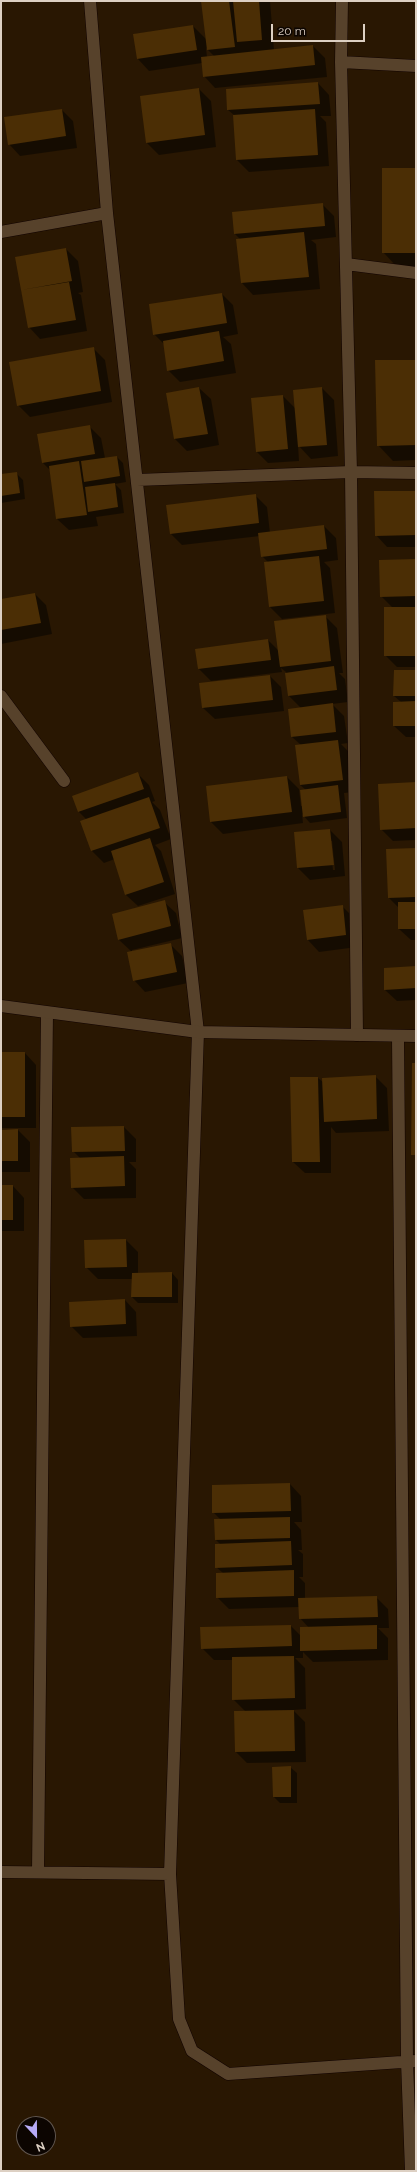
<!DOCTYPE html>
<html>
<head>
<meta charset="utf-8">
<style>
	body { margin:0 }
	#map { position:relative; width:417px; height:2172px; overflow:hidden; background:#291702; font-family:Raleway,sans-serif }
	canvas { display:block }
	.frame { position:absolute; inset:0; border:2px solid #ddd0c3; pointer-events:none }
	.north { position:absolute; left:16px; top:2116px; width:40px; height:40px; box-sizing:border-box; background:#0c0501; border:1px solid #60564f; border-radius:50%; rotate:158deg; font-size:11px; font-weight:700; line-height:16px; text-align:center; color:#ddd0c3 }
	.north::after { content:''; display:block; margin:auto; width:14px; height:18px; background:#b7abf7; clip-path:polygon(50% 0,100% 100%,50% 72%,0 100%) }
	.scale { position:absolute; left:271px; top:24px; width:94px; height:18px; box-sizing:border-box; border:2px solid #ddd0c3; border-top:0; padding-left:5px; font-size:12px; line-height:14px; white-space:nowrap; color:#ddd0c3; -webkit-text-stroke:3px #0c0501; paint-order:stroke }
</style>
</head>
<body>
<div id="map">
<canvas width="417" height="2172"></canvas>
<div class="frame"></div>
<div class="north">N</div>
<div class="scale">20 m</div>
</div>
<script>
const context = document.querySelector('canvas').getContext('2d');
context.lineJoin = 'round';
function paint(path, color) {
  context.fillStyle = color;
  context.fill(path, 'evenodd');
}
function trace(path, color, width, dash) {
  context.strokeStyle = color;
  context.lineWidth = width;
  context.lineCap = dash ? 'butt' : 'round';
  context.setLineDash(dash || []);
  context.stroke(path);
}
const shadow = new Path2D(`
	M202,1H270L274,50L313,46L325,58L327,77L215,88L204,76L202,63L149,71L138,59L134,34L193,26L206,39ZM206,48L214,56L207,57Z
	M318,83L329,95L331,116H320L326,122L329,166L249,172L237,160L234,115L228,110Z
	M199,89L211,101L216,147L159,155L147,143L141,97Z
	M62,110L73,121L77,148L20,156L9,144Z
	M416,169V267L398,268L383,252Z
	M323,205L334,216L336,237L311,240L316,244L320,289L253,295L242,283L240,239L235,234L233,213Z
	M66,249L78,261L83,292L78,293L81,295L87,331L40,339L29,327L21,289Z
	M222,294L233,305L238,334L223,337L231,344L236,373L180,382L168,370L164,344L154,334Z
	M93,348L105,360L112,402L30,417L18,405Z
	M416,361V460L393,461L378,445Z
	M199,388L211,399L219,445L187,451L175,439L168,393Z
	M322,388L334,400L338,456L311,459L298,445L299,461L268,463L257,452L283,396L296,409Z
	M89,426L101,438L105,458L117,457L123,463L126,482L115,484L121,490L124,513L96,517L98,526L69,530L57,519L50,470L43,463Z
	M16,473L23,480L25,499L1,503V475Z
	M416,492V547H387L376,535Z
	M255,495L267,507L270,533L324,526L336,538L338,560L324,562L330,568L335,613L282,619L270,607L265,563H269L262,556L260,536L182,545L171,534Z
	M416,560V667H397L385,655L393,608L381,596Z
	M35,594L46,605L52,634L1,644V600Z
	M325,616L337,628L343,673H339L345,679L348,702L332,704L344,716L348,743L341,744L350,753L354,792L344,793L347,818L310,823L302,814L303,823L223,834L211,822L207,787L287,777L299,789L301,806H303L306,790L300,785L301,745L292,737L301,708L289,696L286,672L281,668L282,672L211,681L199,669L268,640L279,651Z
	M416,671V737H406L394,726L401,702L394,696Z
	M270,676L281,687L284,711L215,719L203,708Z
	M138,774L149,785L155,801L152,802L160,810L171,839L155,845L161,851L175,894L138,906L126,895L115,859L104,863L92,851L82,822L87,820L79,812L74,796Z
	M416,783V840L393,841L381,829Z
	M330,830L342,842L345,876L310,880L298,868ZM330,841H332L335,870H333Z
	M416,849V940H411L399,929V908L389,898Z
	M164,902L176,913L182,938L132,950V952L170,944L182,956L188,983L145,992L134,980L132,952L118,939Z
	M342,906L354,918L357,947L319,952L308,940Z
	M416,967V1000L397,1001L385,990Z
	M1,1053H25L36,1065V1128H1Z
	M375,1076L387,1088L389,1131L336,1133L331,1127V1173H305L293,1162L291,1078H318L323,1082Z
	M124,1127L136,1139V1162H129L136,1169V1198L84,1199L72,1187L81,1159L73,1151Z
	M18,1130L30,1142V1172H1V1131Z
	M1,1186H13L24,1198V1231H1Z
	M126,1240L138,1252V1274L172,1273L178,1280V1303H138L132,1297V1279H98L86,1267Z
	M125,1300L136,1312L137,1336L83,1338L71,1326Z
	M290,1484L301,1496L302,1522H294L301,1530L302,1550H298L303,1554V1577H299L305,1583V1599L376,1597L388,1609L389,1628H378L388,1638V1660L313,1662L303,1652V1658H295L305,1668L306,1709L293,1710L305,1722L306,1762L247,1763L236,1752L246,1712L233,1699V1660H214L202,1648L291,1626L301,1636L309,1628L300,1618L299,1607L229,1609L217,1597L223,1573L216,1567L220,1544L216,1540L221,1520L213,1512Z
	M290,1767L297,1773V1803H280L274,1797Z`);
const building = new Path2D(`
	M201,1H229L235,47L207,50Z
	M233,1H259L262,40L237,42Z
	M193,25L197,50L137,59L133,34Z
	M313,45L315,65L203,77L201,57Z
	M318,82L320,104L227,110L226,89Z
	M199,88L205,135L146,143L140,96Z
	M62,109L66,136L8,145L4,117Z
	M315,109L318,155L236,160L233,115Z
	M382,168H416V253H382Z
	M323,203L325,226L234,234L232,212Z
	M304,232L309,277L241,283L236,239Z
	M66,248L72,281L21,290L15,257Z
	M69,282L76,320L28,328L21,290Z
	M222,293L227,323L153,335L149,304Z
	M219,331L224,361L167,371L163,341Z
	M94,347L101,391L17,406L9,362Z
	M375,360H416V445L377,446Z
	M199,387L208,434L174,439L166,393Z
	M322,387L327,445L298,447L293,390Z
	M283,395L288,449L256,452L251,398Z
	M90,425L95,454L42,463L37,434Z
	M117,456L120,476L84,482L81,461Z
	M79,461L87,515L56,519L49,466Z
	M17,472L20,493L1,496V474Z
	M115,483L118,507L88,512L85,487Z
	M374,491H416V535L375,536Z
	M256,494L259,523L170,534L166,505Z
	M324,525L327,549L261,557L258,533Z
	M319,556L324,601L269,607L264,562Z
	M416,559V596L380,597L379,560Z
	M35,593L41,623L1,630V599Z
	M384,607H416V656H384Z
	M326,615L331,661L280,667L274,621Z
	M268,639L271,660L198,669L195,649Z
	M334,666L337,690L288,696L285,673Z
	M394,670H416V696H393Z
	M270,675L273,700L202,708L199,683Z
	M416,701V726H393V702Z
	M333,703L336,732L291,737L288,709Z
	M338,740L343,780L300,785L295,745Z
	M138,772L144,789L78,812L72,796Z
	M287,776L292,812L210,822L206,786Z
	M416,782V828L380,830L378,784Z
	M338,785L341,812L303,817L300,790Z
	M149,797L160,828L91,851L80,821Z
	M330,829L334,865L297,868L294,832Z
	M150,838L164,882L125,895L111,851Z
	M416,848V897L388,898L386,849Z
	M165,900L171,926L118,940L112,914Z
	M398,902H416V929H398Z
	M343,905L346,935L307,940L303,910Z
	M171,943L177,972L133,981L127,952Z
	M416,966V988L384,990V968Z
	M1,1052H25V1117H1Z
	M412,1063H416V1155H411Z
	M376,1075L377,1119L324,1122L322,1078Z
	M290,1077H318L320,1162H292Z
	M124,1126L125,1151L72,1152L71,1127Z
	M18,1129V1161H1V1130Z
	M124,1156L125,1186L71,1188L70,1158Z
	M1,1185H13V1220H1Z
	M126,1239L127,1267L85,1268L84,1240Z
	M172,1272V1297H131L132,1273Z
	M125,1299L126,1324L70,1327L69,1302Z
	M290,1483L291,1511L212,1513V1485Z
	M290,1517V1538L215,1540L214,1519Z
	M291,1541L292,1565L215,1568V1544Z
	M294,1570V1596L216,1598V1573Z
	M377,1596L378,1617L299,1619L298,1598Z
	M291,1625L292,1646L201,1649L200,1627Z
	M377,1625V1649L300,1651V1627Z
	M294,1656L295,1698L232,1700V1657Z
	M294,1710L295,1751L235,1752L234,1711Z
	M291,1766V1797H273L272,1767Z`);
const minor = new Path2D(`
	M90,1L107,213L198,1032L170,1874L179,2019L192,2051L228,2074L416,2061
	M342,1L341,62L351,472L357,1035
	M341,62L416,66
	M1,232L107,213
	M346,264L416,273
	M137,480L351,472L416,473
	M1,696L64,781
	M398,1037L407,2061L411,2171
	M38,1871L47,1013
	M1,1872L170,1874`);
const tertiary = new Path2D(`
	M1,1006L198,1032L416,1036`);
paint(shadow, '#0007');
paint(building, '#4b2e05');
trace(minor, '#110300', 13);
trace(tertiary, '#110300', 13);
trace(minor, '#57422b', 12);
trace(tertiary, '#57422b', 12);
</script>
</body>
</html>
